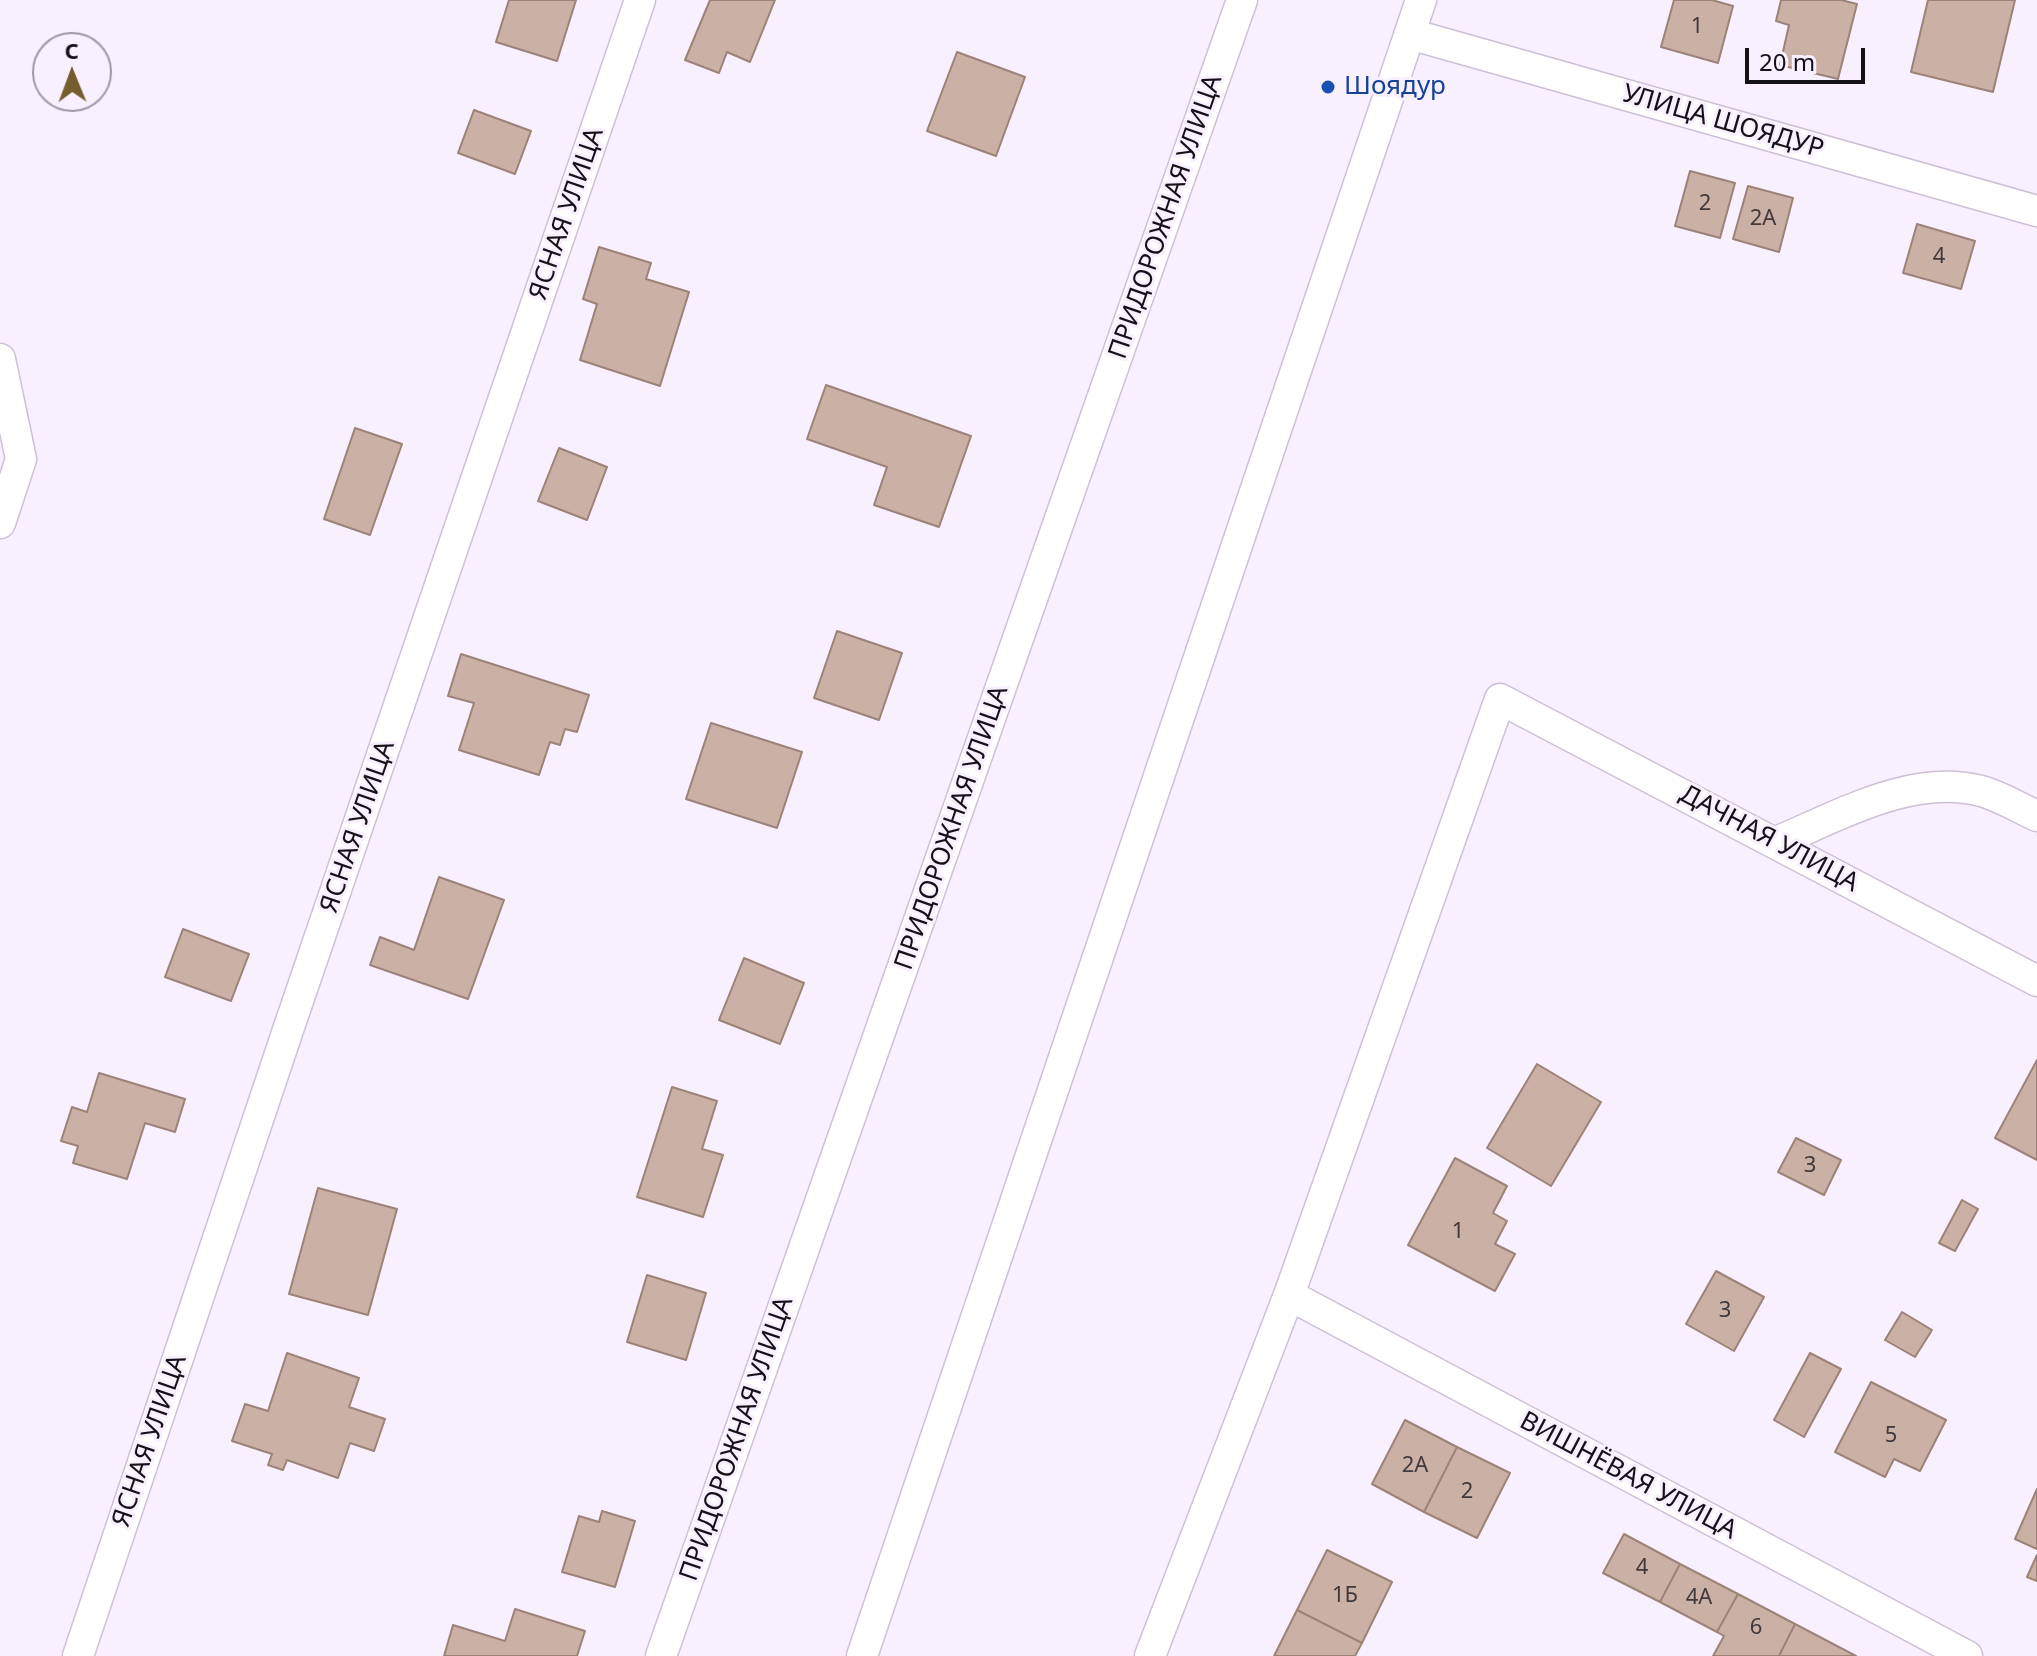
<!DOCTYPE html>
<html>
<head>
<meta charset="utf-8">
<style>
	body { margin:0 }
	#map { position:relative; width:2037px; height:1656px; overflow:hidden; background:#f9f0ff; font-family:"Noto Sans",sans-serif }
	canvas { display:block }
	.north { position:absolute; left:32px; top:32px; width:80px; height:80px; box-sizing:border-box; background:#f9f0ff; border:2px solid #9e97a3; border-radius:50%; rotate:359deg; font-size:22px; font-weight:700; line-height:32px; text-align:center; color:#151119 }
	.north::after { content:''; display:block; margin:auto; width:28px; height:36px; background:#765d2e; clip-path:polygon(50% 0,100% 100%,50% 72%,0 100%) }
	.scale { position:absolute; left:1745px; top:48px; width:120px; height:36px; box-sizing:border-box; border:4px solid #151119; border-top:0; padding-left:10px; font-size:24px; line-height:28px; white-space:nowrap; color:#151119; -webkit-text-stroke:6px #f9f0ff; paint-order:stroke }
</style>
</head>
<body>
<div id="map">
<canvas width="2037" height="1656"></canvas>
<div class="north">С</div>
<div class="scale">20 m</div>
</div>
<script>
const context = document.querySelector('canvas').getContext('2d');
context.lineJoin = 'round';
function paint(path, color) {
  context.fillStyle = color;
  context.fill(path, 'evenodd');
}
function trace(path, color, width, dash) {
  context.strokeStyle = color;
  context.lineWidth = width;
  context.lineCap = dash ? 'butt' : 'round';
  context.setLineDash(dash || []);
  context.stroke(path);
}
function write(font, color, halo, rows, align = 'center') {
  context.font = font + ' "Noto Sans",sans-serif';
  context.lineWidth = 6;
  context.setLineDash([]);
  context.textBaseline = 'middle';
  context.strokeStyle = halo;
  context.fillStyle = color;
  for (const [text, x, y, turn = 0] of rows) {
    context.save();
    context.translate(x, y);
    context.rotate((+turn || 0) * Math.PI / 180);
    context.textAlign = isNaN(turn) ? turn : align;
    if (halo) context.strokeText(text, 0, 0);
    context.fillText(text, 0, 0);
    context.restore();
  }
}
const building = new Path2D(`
	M509,0H576L557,61L496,42Z
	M710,0H775L750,62L727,52L719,73L685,60Z
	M1674,0H1712L1733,6L1718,63L1661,47Z
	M1781,0H1841L1857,4L1838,79L1780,65L1789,25L1776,21Z
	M1928,0H2015L1993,92L1911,72Z
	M957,52L1025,77L996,156L927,131Z
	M474,110L531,131L515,174L458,153Z
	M1690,171L1735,183L1720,238L1675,226Z
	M1748,186L1793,198L1779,252L1733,239Z
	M1917,224L1975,241L1961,289L1903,273Z
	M599,247L651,263L646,279L689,292L660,386L580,360L597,304L583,299Z
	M826,385L971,436L939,527L874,505L887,467L807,439Z
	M355,428L402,444L370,535L324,519Z
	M559,448L607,467L587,520L538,501Z
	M837,631L902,653L879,720L814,698Z
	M461,654L589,695L577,732L565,729L560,745L550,742L539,775L459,750L474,703L448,696Z
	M711,723L802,752L777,828L686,799Z
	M439,877L504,900L468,999L370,965L380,937L414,950Z
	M183,929L249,954L231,1001L165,977Z
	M744,958L804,983L780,1044L719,1020Z
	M2037,1060V1160L1995,1138Z
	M1537,1064L1601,1102L1551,1186L1487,1148Z
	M99,1073L185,1099L175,1132L145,1123L127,1179L73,1163L78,1146L61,1141L72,1107L87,1112Z
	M672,1087L717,1101L702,1149L723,1155L703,1217L637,1197Z
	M1796,1138L1841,1160L1824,1195L1778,1172Z
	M1455,1158L1507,1186L1493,1213L1507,1221L1495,1244L1515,1254L1495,1291L1408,1245Z
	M318,1188L397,1209L368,1315L289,1294Z
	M1962,1200L1978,1209L1955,1251L1939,1243Z
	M1716,1271L1764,1297L1734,1351L1686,1324Z
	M647,1275L706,1293L686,1360L627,1342Z
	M1902,1312L1932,1330L1915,1357L1885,1340Z
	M287,1353L359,1378L349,1407L385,1419L374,1451L350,1443L338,1478L287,1460L283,1470L268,1465L272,1454L232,1441L245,1404L268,1411Z
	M1810,1353L1841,1369L1804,1437L1774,1420Z
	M1871,1382L1946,1420L1920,1471L1894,1459L1885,1477L1835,1452Z
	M1405,1420L1457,1447L1424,1512L1372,1484Z
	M1457,1447L1510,1473L1477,1538L1424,1512Z
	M2037,1489V1549L2015,1539Z
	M602,1511L635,1521L615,1587L562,1572L579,1516L599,1522Z
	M1624,1534L1680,1564L1660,1602L1603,1573Z
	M1327,1550L1392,1582L1362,1643L1297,1610Z
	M2037,1555V1581L2027,1577Z
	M1680,1564L1738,1594L1717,1632L1660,1602Z
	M1738,1594L1795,1624L1779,1656H1713L1724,1636L1717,1632Z
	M515,1609L585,1631L577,1656H444L453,1625L505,1641Z
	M1297,1610L1362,1643L1355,1656H1274Z
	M1795,1624L1856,1656H1779Z`);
const street = new Path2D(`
	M1410,34L2037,211
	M0,359L21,459L0,523
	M1776,842C1839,816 1912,773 1981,791C2000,796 2019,808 2037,816
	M1289,1295L1967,1656
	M78,1656L288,1030L640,0
	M661,1656L1242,0
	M862,1656L1421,0
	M1150,1656L1289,1295L1500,699L2037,981`);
const markers = [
	[1328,87,8,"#1a4fb4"]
];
const numberNames = [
	["1",1697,27],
	["2",1705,204],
	["2А",1763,219],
	["4",1939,257],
	["3",1810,1166],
	["1",1458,1232],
	["3",1725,1311],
	["5",1891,1436],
	["2А",1415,1466],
	["2",1467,1492],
	["4",1642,1568],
	["1Б",1345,1596],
	["4А",1699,1598],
	["6",1756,1628]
];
const transitNames = [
	["Шоядур",1344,87]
];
const streetNames = [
	["УЛИЦА ШОЯДУР",1723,122,16],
	["ЯСНАЯ УЛИЦА",567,214,-71],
	["ПРИДОРОЖНАЯ УЛИЦА",1166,217,-71],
	["ЯСНАЯ УЛИЦА",358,827,-71],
	["ПРИДОРОЖНАЯ УЛИЦА",952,828,-71],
	["ДАЧНАЯ УЛИЦА",1769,839,28],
	["ПРИДОРОЖНАЯ УЛИЦА",737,1439,-71],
	["ЯСНАЯ УЛИЦА",150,1441,-71],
	["ВИШНЁВАЯ УЛИЦА",1628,1476,28]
];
paint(building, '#cbb0a5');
trace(building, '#9c8278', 2);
trace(street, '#cec0d7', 33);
trace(street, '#fff', 30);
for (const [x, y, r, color] of markers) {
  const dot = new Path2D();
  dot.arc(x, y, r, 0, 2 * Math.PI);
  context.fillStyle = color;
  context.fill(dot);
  trace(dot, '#f9f0ff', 3);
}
write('22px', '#42393c', null, numberNames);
write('26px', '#164399', '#f9f0ff', transitNames, 'left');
write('26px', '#151119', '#f9f0ff', streetNames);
</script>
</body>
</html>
